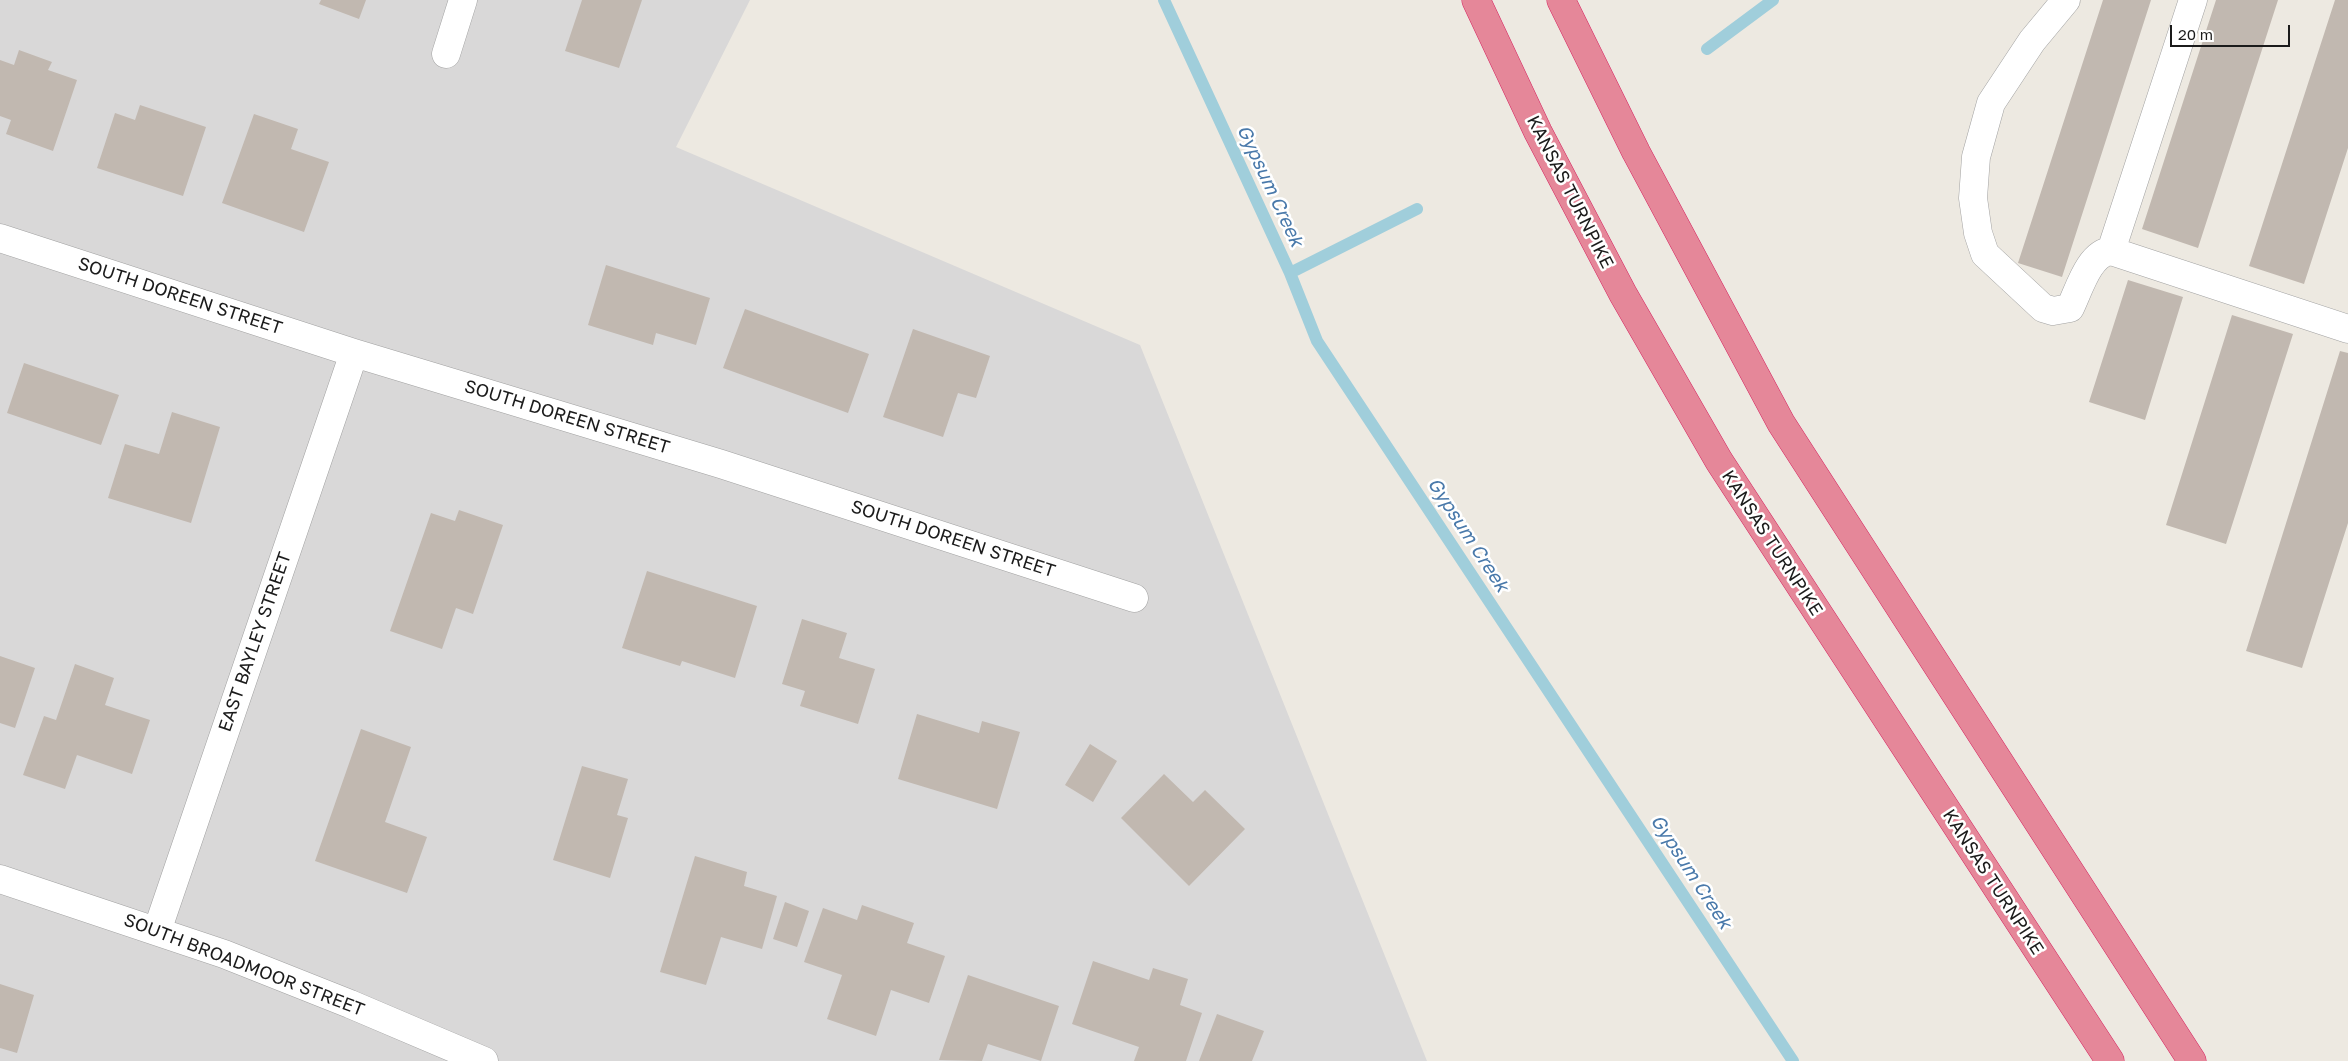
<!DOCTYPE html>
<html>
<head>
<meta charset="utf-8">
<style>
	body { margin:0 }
	#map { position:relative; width:2348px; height:1061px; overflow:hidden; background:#ede9e1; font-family:"Golos Text",sans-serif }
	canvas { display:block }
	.scale { position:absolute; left:2170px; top:25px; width:120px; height:22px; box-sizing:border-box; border:2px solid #1b1b1b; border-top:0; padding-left:6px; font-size:15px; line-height:18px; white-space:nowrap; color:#1b1b1b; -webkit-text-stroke:4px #fff; paint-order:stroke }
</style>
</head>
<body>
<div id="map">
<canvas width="2348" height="1061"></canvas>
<div class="scale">20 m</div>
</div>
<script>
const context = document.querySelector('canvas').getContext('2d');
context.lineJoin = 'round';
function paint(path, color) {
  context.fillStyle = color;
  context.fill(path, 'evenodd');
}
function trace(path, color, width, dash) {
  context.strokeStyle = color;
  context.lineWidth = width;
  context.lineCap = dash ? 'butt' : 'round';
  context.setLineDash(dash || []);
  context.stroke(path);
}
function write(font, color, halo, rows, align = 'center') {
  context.font = font + ' "Golos Text",sans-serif';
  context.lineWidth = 5;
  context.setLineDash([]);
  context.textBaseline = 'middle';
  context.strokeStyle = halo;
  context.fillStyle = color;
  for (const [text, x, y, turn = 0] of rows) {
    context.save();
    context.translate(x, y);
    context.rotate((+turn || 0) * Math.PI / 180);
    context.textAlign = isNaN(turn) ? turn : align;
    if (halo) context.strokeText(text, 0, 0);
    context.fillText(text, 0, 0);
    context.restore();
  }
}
const residential = new Path2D(`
	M0,0H750L676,147L1140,345L1427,1061H0Z`);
const stream = new Path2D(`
	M1164,0L1290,273L1317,341L1793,1061
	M1707,49L1773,0
	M1290,273L1417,209`);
const building = new Path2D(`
	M321,0H366L359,19L319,4Z
	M582,0H642L619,68L565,51Z
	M2103,0H2151L2062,277L2018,263Z
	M2216,0H2278L2198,248L2142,229Z
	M2335,0H2348V148L2304,284L2249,266Z
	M19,50L52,62L48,70L77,80L53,151L6,134L11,120L0,116V60L14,65Z
	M140,105L206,127L183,196L97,168L115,113L135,120Z
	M254,114L298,129L291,149L329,162L304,232L222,203Z
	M606,265L710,298L696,345L656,333L653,345L588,325Z
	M2128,280L2183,297L2145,420L2089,402Z
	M745,309L869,354L848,413L723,368Z
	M2232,315L2293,334L2226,544L2166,525Z
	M913,329L990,356L976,398L958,393L943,437L883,417Z
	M2340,351L2348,353V523L2302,668L2246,651Z
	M24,363L119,395L101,445L7,413Z
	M172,412L220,427L191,523L108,498L125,444L159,454Z
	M459,510L503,525L473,614L456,608L442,649L390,631L431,513L455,521Z
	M647,571L757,606L735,678L682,661L680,666L622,648Z
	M802,619L847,633L839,658L875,669L858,724L800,706L805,691L782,684Z
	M0,656L35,668L15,728L0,723Z
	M75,664L114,678L105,705L150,720L132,774L77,755L65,789L23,775L44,716L56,720Z
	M917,714L979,733L982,721L1020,732L997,809L898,779Z
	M361,729L411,747L385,822L427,837L407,893L315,861Z
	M1090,744L1117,761L1093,802L1065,785Z
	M582,766L628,779L617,815L628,818L610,878L553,860Z
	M1164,774L1193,802L1205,790L1245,829L1189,886L1121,818Z
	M695,856L747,872L744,886L777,896L762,949L721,937L706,985L660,972Z
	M785,902L809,911L797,947L773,939Z
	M862,905L914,923L907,943L945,956L929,1003L891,990L876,1036L827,1019L842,975L804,962L823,908L857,920Z
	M1093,961L1149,980L1153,968L1188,979L1180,1005L1202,1013L1186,1061H1134L1139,1047L1072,1024Z
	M968,975L1059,1006L1041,1061L988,1044L982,1061L939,1060Z
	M0,984L34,995L17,1053L0,1048Z
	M1217,1014L1264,1031L1252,1061H1199Z`);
const minor = new Path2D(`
	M2066,0L2032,41L1991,103L1976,157L1973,198L1978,233L1985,254L2043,308L2053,311L2070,308C2079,290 2089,253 2111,251L2348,329
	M446,54L463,0
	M0,238L354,353L721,464L1134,598
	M2111,251L2193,0
	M0,879L224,954L350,1004L484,1061
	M157,931L354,353`);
const highway = new Path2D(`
	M1476,0L1538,132L1623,294L1719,461L2110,1061
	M1561,0L1636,152L1781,423L2192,1061`);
const streetNames = [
	["KANSAS TURNPIKE",1570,192,63],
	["SOUTH DOREEN STREET",180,296,18],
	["SOUTH DOREEN STREET",567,417,17],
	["SOUTH DOREEN STREET",953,539,18],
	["KANSAS TURNPIKE",1772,543,57],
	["EAST BAYLEY STREET",255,642,-71],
	["KANSAS TURNPIKE",1993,882,57],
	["SOUTH BROADMOOR STREET",244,965,21]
];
const waterNames = [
	["Gypsum Creek",1270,186,65],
	["Gypsum Creek",1468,535,57],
	["Gypsum Creek",1691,872,57]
];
paint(residential, '#d9d8d8');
trace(stream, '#a0cedb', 12);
paint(building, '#c1b8b0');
trace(minor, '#a2a2a2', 29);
trace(highway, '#d52460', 29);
trace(minor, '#fff', 28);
trace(highway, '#e58799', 28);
write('18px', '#1b1b1b', '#fff', streetNames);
write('italic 19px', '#4979aa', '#fff', waterNames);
</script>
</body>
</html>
